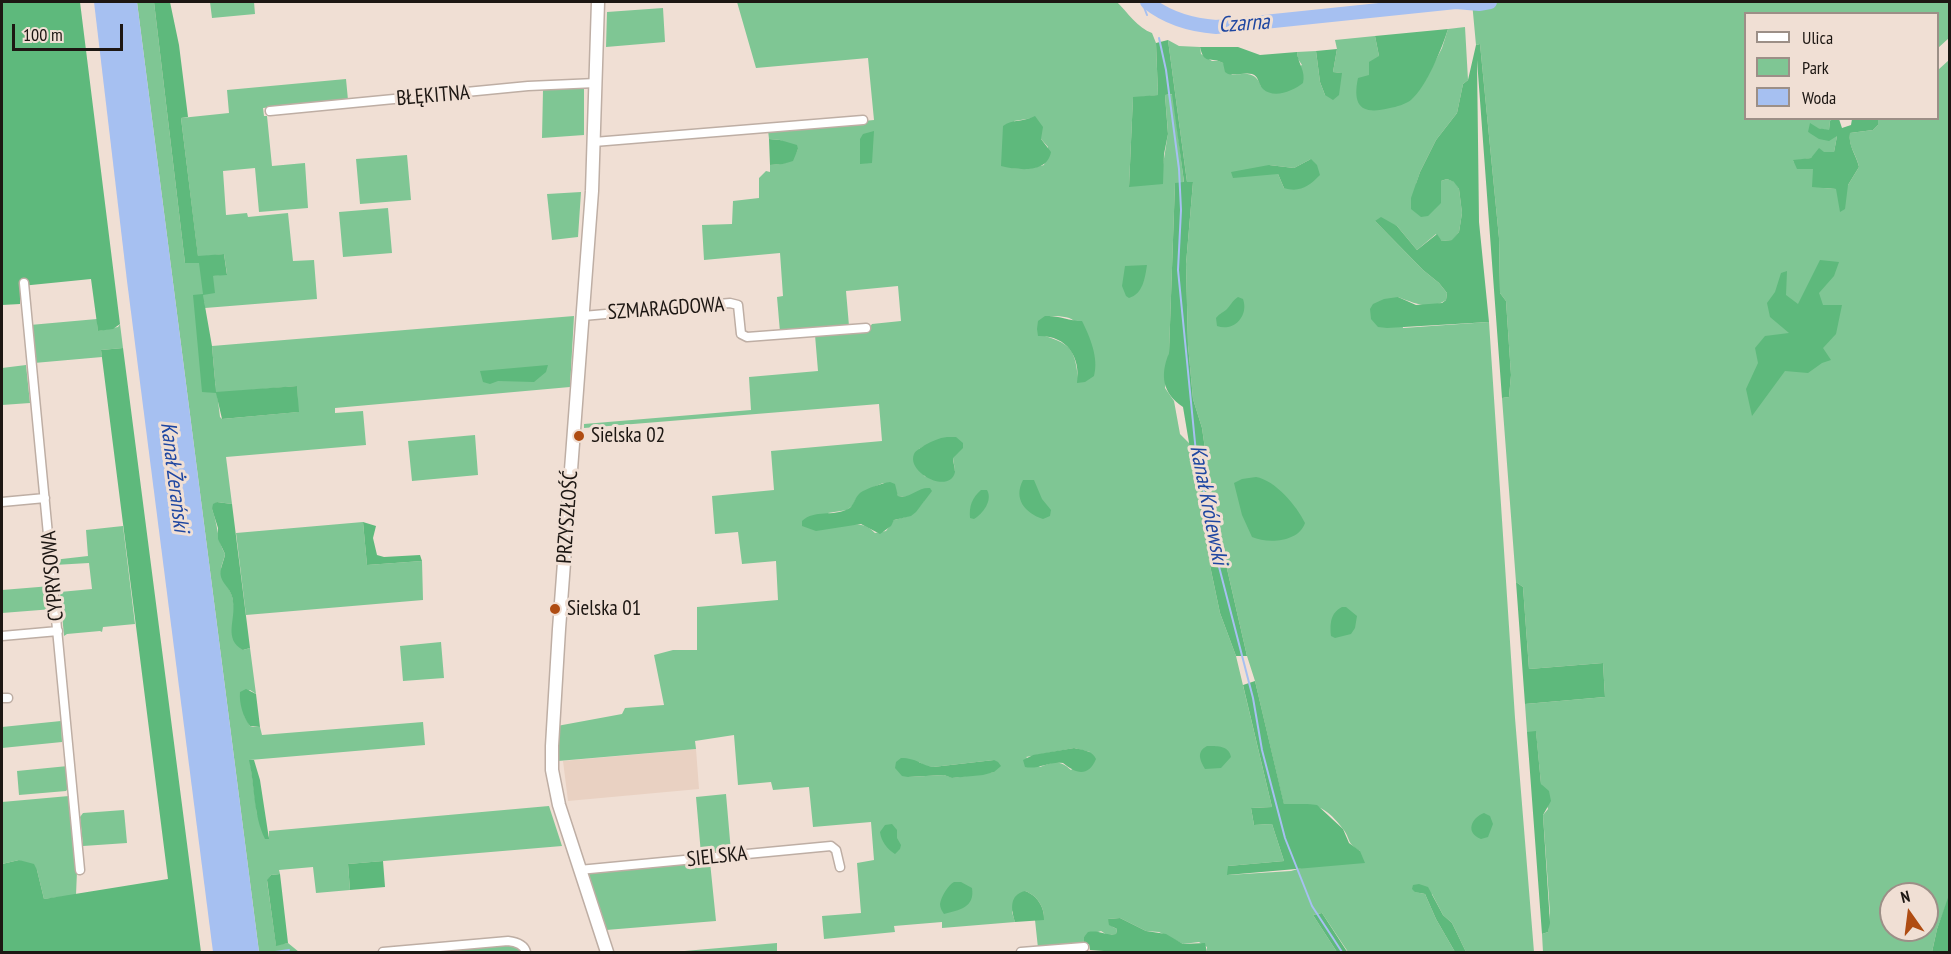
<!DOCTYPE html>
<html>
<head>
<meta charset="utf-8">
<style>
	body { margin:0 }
	#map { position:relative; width:1951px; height:954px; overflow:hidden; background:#f0dfd4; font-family:"PT Sans Narrow",sans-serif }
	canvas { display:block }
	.frame { position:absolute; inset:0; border:3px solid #1d1713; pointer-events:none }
	.legend { position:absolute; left:1744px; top:12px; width:195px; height:108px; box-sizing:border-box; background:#f0dfd4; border:2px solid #9c8f87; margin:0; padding:8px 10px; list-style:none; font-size:18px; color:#1d1713 }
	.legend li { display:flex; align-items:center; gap:12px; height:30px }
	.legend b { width:30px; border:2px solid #9c8f87 }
	.north { position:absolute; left:1879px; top:882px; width:60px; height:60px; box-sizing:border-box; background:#f0dfd4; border:2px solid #9c8f87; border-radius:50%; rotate:346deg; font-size:16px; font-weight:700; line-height:24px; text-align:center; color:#1d1713 }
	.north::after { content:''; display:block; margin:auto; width:21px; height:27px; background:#af4c12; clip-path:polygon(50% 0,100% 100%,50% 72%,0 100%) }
	.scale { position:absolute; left:12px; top:24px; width:111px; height:27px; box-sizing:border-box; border:3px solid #1d1713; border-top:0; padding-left:8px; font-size:18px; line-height:21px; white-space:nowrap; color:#1d1713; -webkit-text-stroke:4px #f0dfd4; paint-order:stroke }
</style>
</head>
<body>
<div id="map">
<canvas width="1951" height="954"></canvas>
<div class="frame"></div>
<ul class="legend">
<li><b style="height:8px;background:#fff"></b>Ulica</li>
<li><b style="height:16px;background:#7fc694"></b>Park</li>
<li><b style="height:16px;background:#a6c0f1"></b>Woda</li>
</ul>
<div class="north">N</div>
<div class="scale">100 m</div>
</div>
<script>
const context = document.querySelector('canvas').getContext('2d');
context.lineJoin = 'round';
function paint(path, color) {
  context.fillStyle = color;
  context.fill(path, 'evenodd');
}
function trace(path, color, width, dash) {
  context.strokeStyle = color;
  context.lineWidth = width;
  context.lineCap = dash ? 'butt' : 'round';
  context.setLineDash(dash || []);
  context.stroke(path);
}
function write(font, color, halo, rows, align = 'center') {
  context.font = font + ' "PT Sans Narrow",sans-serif';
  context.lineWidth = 6;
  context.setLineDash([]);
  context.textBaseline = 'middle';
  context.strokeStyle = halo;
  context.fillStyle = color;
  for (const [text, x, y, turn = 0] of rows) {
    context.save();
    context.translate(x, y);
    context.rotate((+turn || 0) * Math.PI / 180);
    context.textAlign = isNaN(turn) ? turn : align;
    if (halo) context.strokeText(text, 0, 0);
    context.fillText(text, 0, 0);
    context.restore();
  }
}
const built = new Path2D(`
	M696,749L699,789L568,801L563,761Z`);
const green = new Path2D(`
	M137,2H154L185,263L199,262L213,276L227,274L224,254L198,257L181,118L229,113L227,90L346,79L348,100L263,108L264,116H267L272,166L305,163L308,208L259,212L255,168L223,171L226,215L247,213L248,217L288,213L293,261L314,260L317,299L205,308L203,295L216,392L212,346L574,316L570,387L335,408V413L363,411L366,445L226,457L232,504L217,502L212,509C218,524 217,540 225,554C224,559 222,564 221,568C220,579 229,586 232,596L243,650L250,648L256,694L250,690L240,696L245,717L250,726L253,727H260L262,735L423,722L425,745L250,760L257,814L269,838V831L549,806L562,846L348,864L350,890L316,893L313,867L279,870L280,874L271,875L267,881L276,945L288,943L299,952H259ZM297,386L298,412L222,419L220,417L217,393Z
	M210,2H254L255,14L212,18Z
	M737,2H1117C1127,12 1138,28 1152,33L1156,43L1158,95L1133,98L1129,186L1163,165L1168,133L1165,95L1173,94L1184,183H1175L1169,353L1165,388L1174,401L1180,434L1190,444L1208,556L1220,613L1236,656L1272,807L1251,808L1254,825L1272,824L1284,861L1228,866V875L1291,871L1360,851C1346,843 1351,839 1343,829C1324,804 1313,803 1284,805L1255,681L1247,656L1214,512L1202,428L1193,399L1188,345L1186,264L1193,182H1187L1168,40L1179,46L1200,47L1201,54L1212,61H1219L1223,63L1232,75C1246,74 1255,71 1261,86L1302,65L1298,59L1297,52L1316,51L1320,82L1325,95L1341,73L1333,72L1337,49L1335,40L1375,36L1379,56L1426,79L1442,48L1448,29L1465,27L1468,80L1463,84L1457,113L1436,140L1420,172L1416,184L1441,203V181L1447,179L1455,182L1459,189L1462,213L1459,232L1453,240L1442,241L1436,234L1417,250L1397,226L1375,221L1423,270L1439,283L1447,293L1446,300C1430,311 1414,303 1398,297L1403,328L1489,322L1515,718L1534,952H1466L1452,923L1443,915L1432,894L1415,892L1425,894L1436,919L1455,952H1348L1322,913L1313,915L1337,952H1207V947L1199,942L1183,944L1159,932L1146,931L1120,918L1108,919L1113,927L1117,929L1116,934L1107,935L1101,931L1084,937V944L1038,948L1035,920H1044C1045,908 1037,895 1025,891L1012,912L1015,922L942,928V922L894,926L895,932L824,939L822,916L861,913L857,863L874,860L871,822L813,827L809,787L773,790L771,782L738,785L734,735L695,741L696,749L558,761L557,726L622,714L625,708L664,705L654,655L673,650H697V607L778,600L776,561L742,564L738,532L715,534L712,496L774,490L771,451L882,441L879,404L584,428V424L751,410L749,377L818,371L815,335L867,331L872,324L901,321L898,286L846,291L849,326L780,332L777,297L783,296L780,253L704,260L702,225L732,224L733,201L759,198V178L766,171L770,172V165C786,164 791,163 798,149L780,140L769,139L768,130L874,120L868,58L756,68ZM1033,118L1041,133V139L1048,147L1044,165L1028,169L1012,168L1014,121ZM1311,159L1284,188L1278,174L1269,165L1294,168ZM1050,316C1057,316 1069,316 1074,321C1081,326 1093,352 1094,360L1078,378C1075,350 1071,344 1045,336ZM924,446L953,458L955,471L928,477L924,476L919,449ZM883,483L896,491L898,496L909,497L915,493L924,501C911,516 913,515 894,520L886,531L875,533C864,521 852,524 837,526L828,513L847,510L853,505L856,499L867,490ZM1074,748L1090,752L1071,770C1060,760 1054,761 1040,767L1026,757ZM994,760V772L953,778L944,775L908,777L919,762L925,766L933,767Z
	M1472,2H1949V38L1938,48V14H1746V118L1834,119L1830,121L1829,131L1818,128L1808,132L1837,136L1834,152H1824L1811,158L1793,161L1813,169L1824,188L1836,189L1848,185L1859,167C1856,153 1848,147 1850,133L1873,130L1878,125V119L1938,118V70L1949,60L1950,895L1937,929L1932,952H1543L1542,934L1548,932L1550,913L1543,815L1548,809L1541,784L1536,732H1527L1525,704L1605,697L1603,663L1529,669L1523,587L1516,582L1502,398L1509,397L1511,375L1506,301L1500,293L1499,238L1480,44L1476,45ZM1891,894H1927V930H1891Z
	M663,8L665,42L606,47L607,12Z
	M584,87V135L542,138L543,90Z
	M407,155L411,200L360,204L356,159Z
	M581,192L578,237L552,240L547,194Z
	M388,208L392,253L343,257L339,212Z
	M97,319L98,331L118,327L120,324L123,348L101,350L102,357L34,363L30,325Z
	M26,365L30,403L2,405V368Z
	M475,435L478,475L412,481L408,441Z
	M363,522L367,565L422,561L423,600L246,615L236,533Z
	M123,526L135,624L103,627L102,632L100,631L67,634L64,636L60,592L92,589L89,563L54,565L53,560L88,556L86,530Z
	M51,586L53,609L2,613V590Z
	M441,642L444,678L403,681L400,646Z
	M61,721L62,742L2,748V727Z
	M68,766L69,787L66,791L19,795L17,771Z
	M726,794L731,852L701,854L696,797Z
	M69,796L77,871L76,895L44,899L37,870L19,860L2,864V802Z
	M124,810L127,843L83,846L80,817L83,813Z
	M710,862L716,921L606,930L587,875L590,873Z
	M777,943V952H673Z
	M509,944L515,945L523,952H420Z`);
const forest = new Path2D(`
	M2,2H80L120,324L113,329L98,331L91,279L21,286L23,298H20V304L2,305Z
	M154,2H170L179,45L188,117L181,118L198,256L224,254L227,275L213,276L215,293L203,295L212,346L216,392L297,386L299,412L222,419L216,393L202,392L193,295L203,294L199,263H185Z
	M1448,29C1442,48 1427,86 1411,100C1406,104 1396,107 1390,108C1362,115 1352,107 1358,78L1369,75V62L1379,56L1375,36Z
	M1168,40L1187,182H1193L1186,264L1188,345L1193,399L1202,428L1214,512L1247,656H1236L1220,613L1208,556L1183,407C1162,393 1160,375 1169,353L1175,183L1184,182L1172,94L1165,95L1168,134L1164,154L1163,184L1129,187L1133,97L1158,95L1156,43Z
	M1480,44L1499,238L1500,293L1506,301L1511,375L1509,397L1502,398L1477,60L1479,222L1489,322L1387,328L1378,327L1371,319L1370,309L1373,304L1384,299L1398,297L1416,305L1442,303L1446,300L1447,293L1439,283L1423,270L1375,221L1381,217L1397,226L1417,250L1437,234L1442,241L1452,240L1459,232L1462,213L1459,189L1454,182L1447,179L1441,181V203L1428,216L1421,217L1411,209V198L1420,172L1436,140L1457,113L1463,84L1468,80L1476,45Z
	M1200,47H1238L1260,55L1297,52C1298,64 1306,71 1303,83C1293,91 1274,99 1263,89C1258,84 1259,76 1252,74C1245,72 1236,76 1228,74L1225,72L1223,63C1211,56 1204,66 1200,47Z
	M1337,49L1333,72L1342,73L1339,95L1333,100L1325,95L1320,82L1316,51Z
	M1035,116L1043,127L1041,139L1051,152C1047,174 1018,170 1001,166L1003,126C1012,119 1025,122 1035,116Z
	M1834,118L1839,119L1842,128L1851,125L1852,119H1878V125L1873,130L1850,133C1848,146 1856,154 1859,167L1848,185L1845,209L1840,212L1836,189L1812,187L1813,169H1797L1793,160L1811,158L1819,148L1824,152H1834L1837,136L1829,141L1819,139L1808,132L1810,123L1818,128L1829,130L1830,121Z
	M874,131L872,163L860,164V139L863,134Z
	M769,139L780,140L797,145L798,149L793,161L783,164L770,165Z
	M1311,159L1317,165L1320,175C1309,186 1300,193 1284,188L1278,174L1233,178L1231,172L1269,165L1294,168Z
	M1820,260L1839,262L1834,276L1819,293L1823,305H1842L1836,334L1823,348L1831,360L1822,363L1808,373L1785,371L1752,416L1746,389L1758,363L1755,348L1765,336L1789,333L1770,317L1767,303L1775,292L1781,273L1787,271L1786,295L1798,304Z
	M1147,265C1145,278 1143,294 1129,298L1126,296L1122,286L1125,266Z
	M1238,297L1243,299C1249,316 1234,332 1217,326L1216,318C1219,314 1222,313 1226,310C1231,305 1232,301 1238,297Z
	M1045,316C1058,315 1069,321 1082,321C1090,337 1099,358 1094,376L1085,382L1077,383C1081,356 1066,335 1038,336L1037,329L1038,321Z
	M123,348L201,952H2V864L19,860L34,864L37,870L44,899L168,879L101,350Z
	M548,365L546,372L534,382L498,381L490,384L483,382L480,371Z
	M947,437H956L963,443V448L953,458C953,462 955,468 955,472C950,495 906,473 914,454C916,450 921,448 925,445C932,441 939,438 947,437Z
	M1256,477C1275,480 1297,506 1305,523C1299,542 1268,544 1252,537L1242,515L1234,483L1242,479Z
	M1023,480H1034L1042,499L1051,510L1050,516L1043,519C1025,513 1013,499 1023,480Z
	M890,482L895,484L898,496C911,499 917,487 930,488L932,491L916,512L911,516L894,520L891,526L880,534L861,524L816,531L802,526V521C815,509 833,517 848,509C854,506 854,499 859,494C864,489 883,483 890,482Z
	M981,490H987C993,500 983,514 974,519L970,518C969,506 972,498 981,490Z
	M217,502L232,504L250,648L243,650C223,639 236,620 233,602C232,589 224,586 221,577C219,569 224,562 225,554L218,539V528L212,509L213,504Z
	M363,522L376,526L373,538L377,555L384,557L420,555L422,561L367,565Z
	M1516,582L1523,587L1529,669L1603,663L1605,697L1525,704Z
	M1342,607H1346L1357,616L1355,628L1351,634L1335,638L1331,636C1330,624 1330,613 1342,607Z
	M1255,681L1284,804H1308L1317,805L1343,829L1349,843L1360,851L1365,863L1227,875L1228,866L1284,861L1272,824L1254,825L1251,808L1272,807L1243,685Z
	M246,689L256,694L260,727L250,726C243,717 239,703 240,692Z
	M1536,731L1541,784L1549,791L1551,801L1543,815L1550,923L1548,932L1542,934L1527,732Z
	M1207,746C1216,746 1229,745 1231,757L1221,768L1205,769C1200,760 1196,752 1207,746Z
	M1074,748C1082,750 1092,750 1096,759C1088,778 1075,773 1063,763C1049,761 1038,770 1025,767L1023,760L1033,755Z
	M901,758C917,758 920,765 933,767L994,760L998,762L1001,766L994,772L983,775L952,778L944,775L908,777L902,776L895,768L896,762Z
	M249,760H254L260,780L269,839H265C253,814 255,786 249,760Z
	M1484,813L1490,816L1493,824L1488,837L1481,839C1465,833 1471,818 1484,813Z
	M892,824L897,830V838L901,845L900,849L895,854C887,849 881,841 880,832L885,825Z
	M383,861L385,887L350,890L348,864Z
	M280,874L288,943L276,946L267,880L271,875Z
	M954,882H961L972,888C975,908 959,910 944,914C942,911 940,908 940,904C941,897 948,885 954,882Z
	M1419,884L1428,887L1443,915L1452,923L1466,952H1455L1436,919L1425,894L1415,892L1412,889L1413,885Z
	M1025,891C1037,895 1045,908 1044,920L1015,922C1011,909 1009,895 1025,891Z
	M1949,895V952H1932L1937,929Z
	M1322,913L1346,950L1348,952H1337L1313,915Z
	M1120,918L1146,931L1166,934L1183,944L1205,943L1207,952H1106L1104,951L1090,950L1089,944H1084V937L1088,932C1101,930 1105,936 1116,934L1117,929L1109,925L1108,919Z`);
const water = new Path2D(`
	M94,2H137L259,952H213L127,281Z`);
const stream = new Path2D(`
	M1142,2L1147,15
	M1159,38L1166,70L1179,169L1181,210L1178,270L1198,473L1211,514L1210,532L1253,698L1262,750L1285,838L1312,906L1342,952
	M275,952L289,950`);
const river = new Path2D(`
	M1147,2C1167,18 1190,25 1216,27L1456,2L1479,4L1490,2`);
const street = new Path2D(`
	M270,111L528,86L596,83
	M594,142L863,120
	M24,283L80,870
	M583,316L730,303L738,305L741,334L747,337L866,328
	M2,502L45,498
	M2,636L58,631
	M2,698H8
	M579,870L831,846L836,850L840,867
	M383,952L508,941C516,942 524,944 526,952
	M1021,952L1084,947`);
const secondary = new Path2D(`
	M598,2L592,191L559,629L552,746V770L559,805L607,952`);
const markers = [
	[579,436,6,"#af4c12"],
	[555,609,6,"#af4c12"]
];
const streetNames = [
	["BŁĘKITNA",433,96,-5],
	["SZMARAGDOWA",666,309,-4],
	["PRZYSZŁOŚĆ",568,517,-86],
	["CYPRYSOWA",53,576,-95],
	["SIELSKA",717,857,-6]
];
const poiNames = [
	["Sielska 02",591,436],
	["Sielska 01",567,609]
];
const waterNames = [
	["Czarna",1244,24,-4],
	["Kanał Żerański",174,477,83],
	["Kanał Królewski",1208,505,79]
];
paint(built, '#e9d1c2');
paint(green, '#7fc694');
paint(forest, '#5eb97c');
paint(water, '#a6c0f1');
trace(stream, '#a6c0f1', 2);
trace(river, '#a6c0f1', 14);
trace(street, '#beaea4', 11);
trace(secondary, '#beaea4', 15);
trace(street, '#fff', 8);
trace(secondary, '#fff', 12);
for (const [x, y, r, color] of markers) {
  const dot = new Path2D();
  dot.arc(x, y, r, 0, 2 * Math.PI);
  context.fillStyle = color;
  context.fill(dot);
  trace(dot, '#f0dfd4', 2);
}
write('21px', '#1d1713', '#f0dfd4', streetNames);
write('21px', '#1d1713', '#f0dfd4', poiNames, 'left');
write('italic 22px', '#1e46a1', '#f0dfd4', waterNames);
</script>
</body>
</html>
